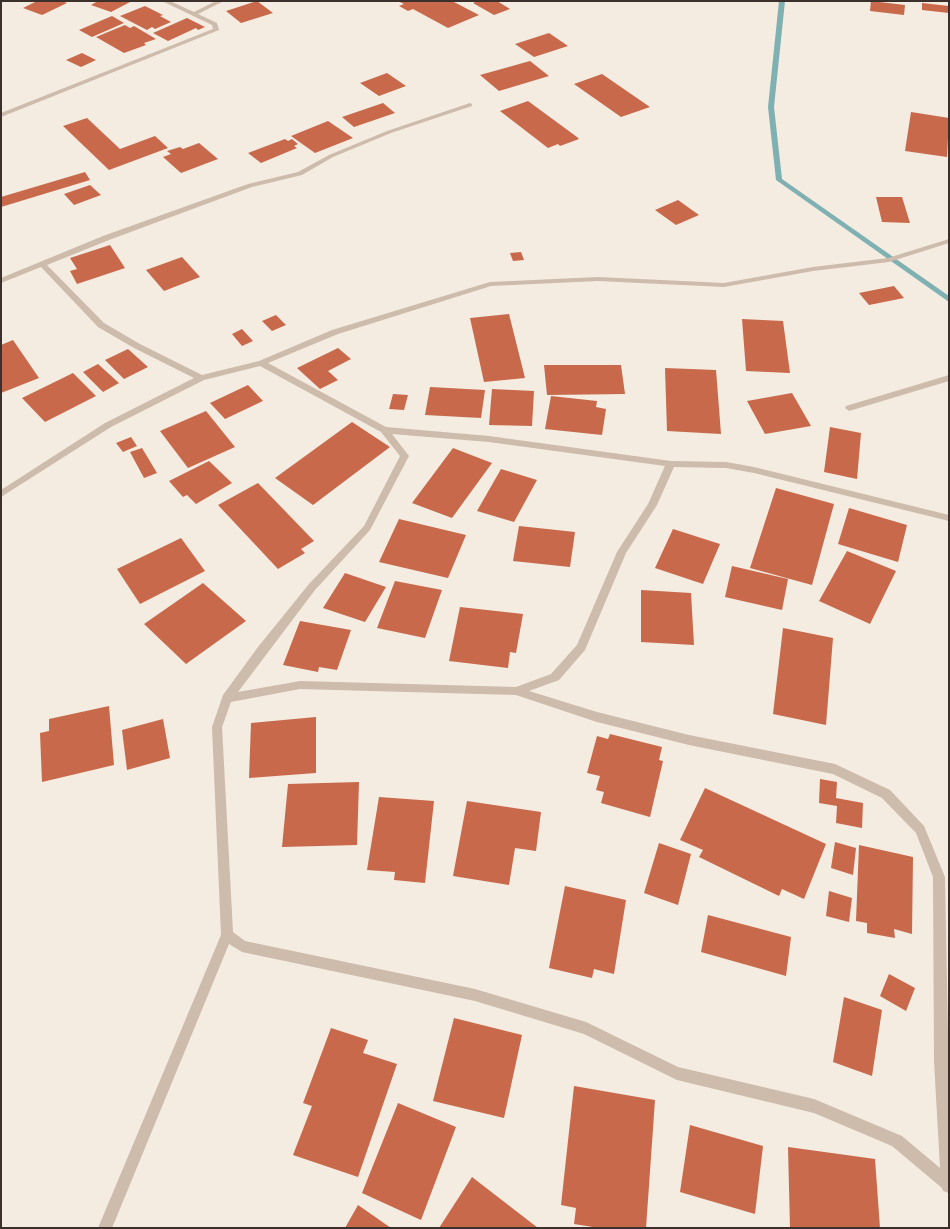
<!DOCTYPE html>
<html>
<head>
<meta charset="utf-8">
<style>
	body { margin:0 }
	#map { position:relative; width:950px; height:1229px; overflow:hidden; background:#f4ebe1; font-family:Roboto,sans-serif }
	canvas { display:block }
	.frame { position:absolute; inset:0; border:2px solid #3b302b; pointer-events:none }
</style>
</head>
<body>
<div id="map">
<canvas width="950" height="1229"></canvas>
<div class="frame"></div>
</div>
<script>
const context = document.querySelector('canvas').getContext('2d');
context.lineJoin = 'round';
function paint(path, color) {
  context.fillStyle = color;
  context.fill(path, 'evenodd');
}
const stream = new Path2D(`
	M779,1H785L774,107L782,179L949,296V302L776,180L768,107Z`);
const building = new Path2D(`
	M37,1H62L67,3L42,15L23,8Z
	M98,1H132L111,12L91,5Z
	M257,1L273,13L241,23L226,11Z
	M398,1H452L479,15L448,28L413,9L408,11L399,6L404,4Z
	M478,1H497L510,9L494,15L473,3Z
	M871,1L905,5L904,15L870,11Z
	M922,3L949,6V13L922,10Z
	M145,6L163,15L160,16L171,22L155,29L152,27L147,30L120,16Z
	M112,16L124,23L92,37L79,30Z
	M187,18L205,27L198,30L196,28L168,41L153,33Z
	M125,25L130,28L134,26L156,39L144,43L146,45L124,53L96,37Z
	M549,33L568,46L534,57L515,44Z
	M82,53L96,60L81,67L66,60Z
	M530,61L549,76L499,91L480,75Z
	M387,73L406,86L379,96L360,83Z
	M602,74L650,107L621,117L574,84Z
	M528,101L577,137L579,139L560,146L558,144L548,148L500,111Z
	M383,103L395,113L354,127L342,117Z
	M911,112L949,118L947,157L905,151Z
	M87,118L120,149L155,136L168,148L109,170L63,126Z
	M328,121L353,138L315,153L291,136Z
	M285,139L288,141L292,139L298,144L294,146L297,148L261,163L248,153Z
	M199,143L218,159L181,173L163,157L171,154L167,151L180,147L183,149Z
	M85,172L90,180L1,207V197Z
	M90,185L101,195L74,205L64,194Z
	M876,197H902L910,223L882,222Z
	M678,200L699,215L676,225L655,210Z
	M110,245L125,268L77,284L70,271L77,269L70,258Z
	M521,252L524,260L513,261L510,253Z
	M182,257L200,277L164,291L146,270Z
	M894,286L904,298L869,305L859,293Z
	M509,314L525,378L484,382L470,318Z
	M276,315L286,325L272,331L262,321Z
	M742,319L783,321L790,373L746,371Z
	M242,329L253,341L242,346L232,334Z
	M13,340L39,378L1,393V345Z
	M338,348L351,359L328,371L338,380L320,389L297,368Z
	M128,349L148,367L124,379L105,360Z
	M98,364L119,383L103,392L83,372Z
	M544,365H621L625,394L547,395Z
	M665,368L716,370L721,434L667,431Z
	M73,373L96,396L45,422L22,398Z
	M248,385L263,401L225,419L210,403Z
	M430,387L485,390L481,418L425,415Z
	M492,389L534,391L532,426L489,425Z
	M792,393L811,426L765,434L747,401Z
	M393,394L408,395L404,410L389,409Z
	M551,396L597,401L596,407L606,409L602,435L545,429Z
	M206,411L235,447L188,468L160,431Z
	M352,422L390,447L313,505L275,478Z
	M830,427L861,433L857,479L824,472Z
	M131,437L137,446L123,452L116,443Z
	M142,448L157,473L144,478L130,452Z
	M453,448L492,463L452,518L412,503Z
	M209,461L232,483L196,504L187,495L183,497L169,481Z
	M501,469L537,480L514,522L477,511Z
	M258,483L314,541L301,549L305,553L278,569L218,505Z
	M776,488L834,504L812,585L750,568Z
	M849,508L907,525L898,562L838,544Z
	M399,519L466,535L448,578L379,562Z
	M519,526L575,532L570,567L513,561Z
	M673,529L720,544L703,584L655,568Z
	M181,538L205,571L140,604L117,569Z
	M847,551L896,571L870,624L819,601Z
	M732,566L788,579L782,610L725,597Z
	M345,573L386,587L365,622L323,608Z
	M395,581L442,590L425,638L377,628Z
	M203,583L246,621L186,664L144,624Z
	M641,590L691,593L694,645L641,642Z
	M460,607L523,614L516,653L510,652L508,668L449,661Z
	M300,621L351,630L337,670L319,667L318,672L283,665Z
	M783,628L833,638L826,725L773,714Z
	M109,706L114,765L42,782L40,733L49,731V719Z
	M316,717V773L249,778L251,723Z
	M163,719L170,758L127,770L122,730Z
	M610,734L662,747L659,760L663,761L650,817L601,803L604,792L596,790L600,776L587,773L597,736L608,739Z
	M820,779L837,782L836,798L863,803L862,828L836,823L837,806L819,803Z
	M359,782L357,845L282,847L288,784Z
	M705,788L826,844L804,899L782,889L779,896L699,857L703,850L680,840Z
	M379,797L434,801L425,883L394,880L395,872L367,870Z
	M467,801L541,812L536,851L515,848L509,885L453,876Z
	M835,842L856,848L853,875L831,868Z
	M659,843L691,854L678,905L644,893Z
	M859,845L913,857L912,934L894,929L895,938L867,933V923L856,921Z
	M565,886L626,900L614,974L594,969L592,978L549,968Z
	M829,891L852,898L849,922L826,916Z
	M708,915L791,937L786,976L701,952Z
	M889,974L915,988L906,1011L880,996Z
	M844,997L882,1010L872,1076L833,1062Z
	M454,1018L522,1035L504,1118L433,1101Z
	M331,1028L368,1040L363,1053L397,1064L358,1177L293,1155L312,1106L303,1103Z
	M574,1086L655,1100L646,1228H599L574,1224L576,1208L561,1205Z
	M398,1103L456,1127L421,1220L362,1193Z
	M690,1125L763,1146L755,1214L680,1192Z
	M788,1147L875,1159L880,1228H790Z
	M472,1177L538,1228H439Z
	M358,1205L391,1228H345Z`);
const minor = new Path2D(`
	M162,1H170L194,12L216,1H224L198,14L217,23L219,30L1,117V113L213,29L212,25Z
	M470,103L472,104V106L391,133L333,157L302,175L252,187L109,240L47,265L104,323L140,344L202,375L259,361L332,330L490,282L598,277L724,283L813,267L888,258L949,239V243L889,262L813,271L724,287L598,281L491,286L338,334L268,363L386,427L489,436L671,461L726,462L754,467L949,515V521L754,473L726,468L674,467L657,505L626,553L585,650L559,680L529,691L597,712L689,735L835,764L890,790L924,826L945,877L949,1085V1193L943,1191L942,1188L892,1146L814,1113L677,1080L584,1034L475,1001L242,952L229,944L112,1228H98L221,935L212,727L223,695L258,647L309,584L364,526L400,456L381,432L260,366L204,380L111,427L1,497V490L105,423L194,378L134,348L98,327L41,267L1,283V278L103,236L248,184L298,172L329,155L387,131ZM392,434L489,442L665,466L648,504L617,552L577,645L551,674L516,687L300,681L238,692L315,590L370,530L409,456ZM300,689L516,695L597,722L689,745L833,774L882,798L916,833L933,877L934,1061L940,1168L902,1136L814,1099L678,1067L586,1022L475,989L245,941L233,932L222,727L231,702Z
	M949,375V381L849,411L845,408L846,406Z`);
paint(stream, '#7fb0b2');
paint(building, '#c8694b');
paint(minor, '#cdbbac');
</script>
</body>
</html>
